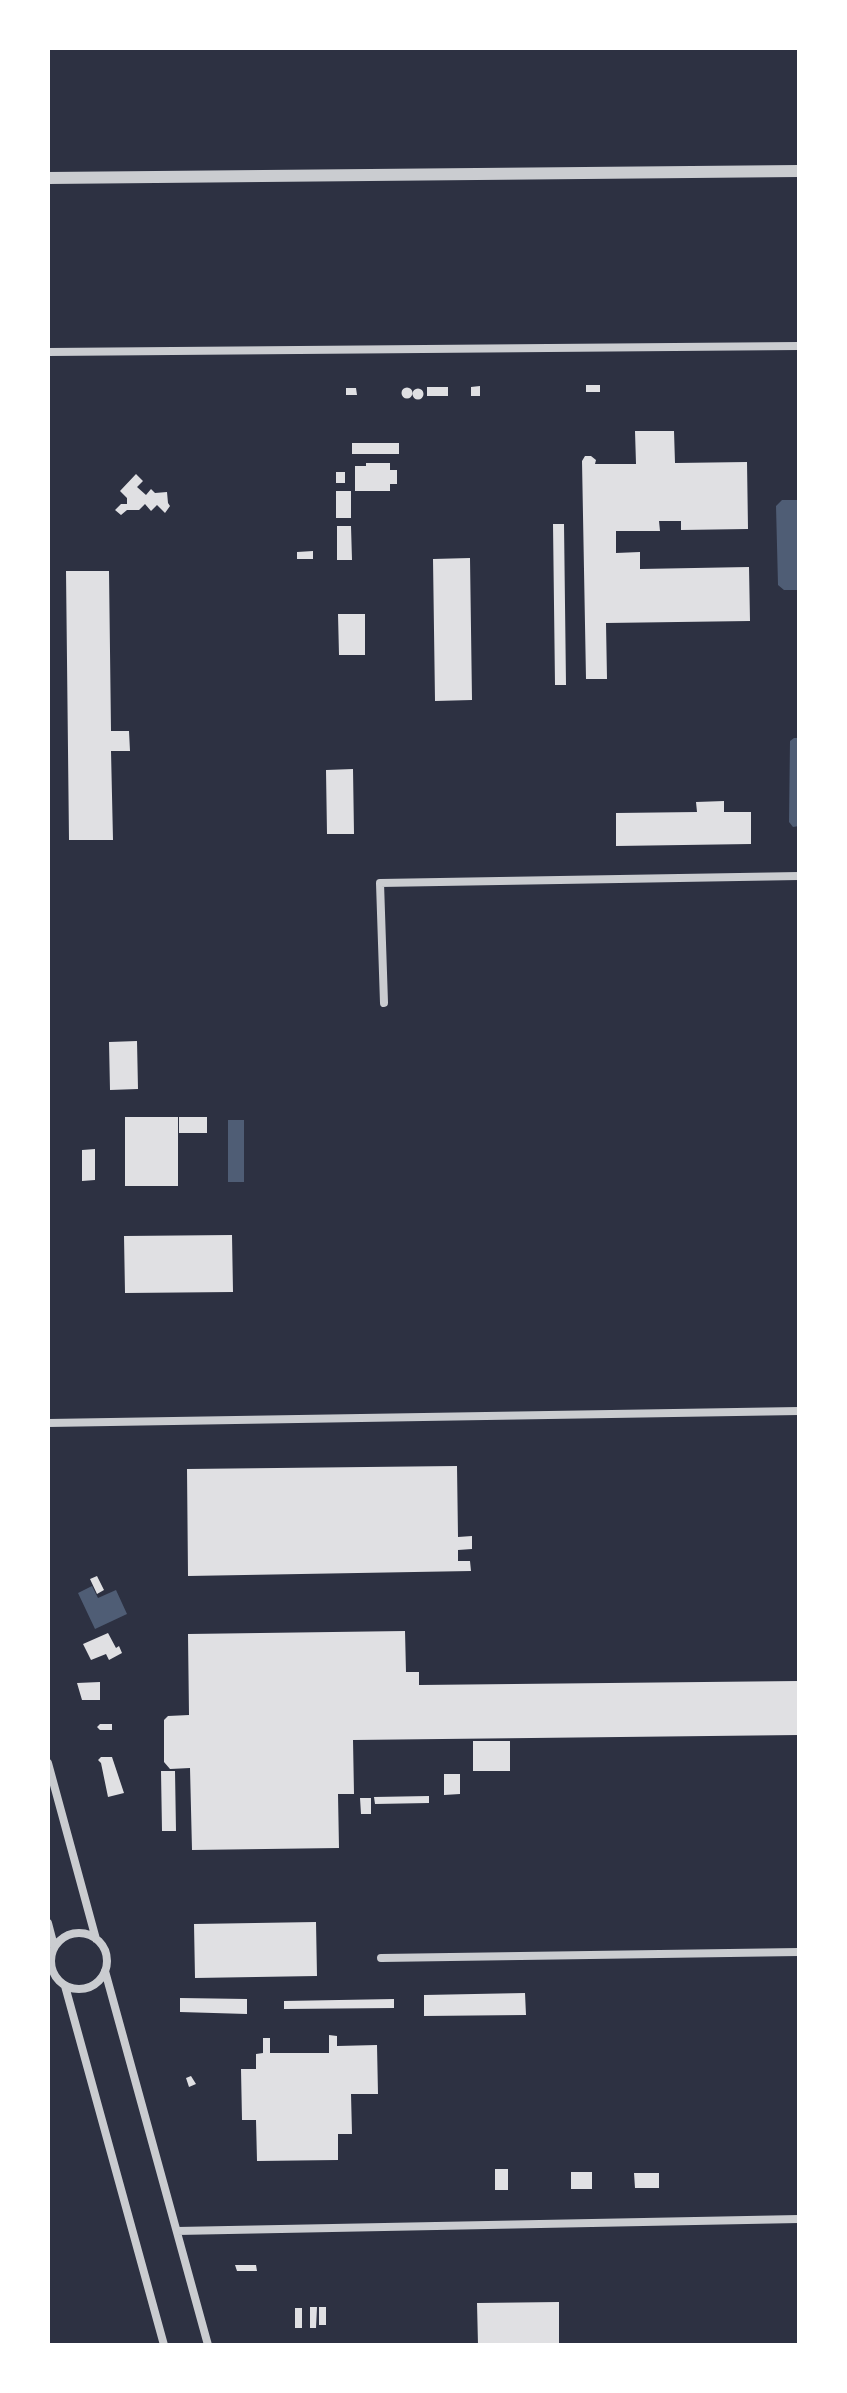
<!DOCTYPE html>
<html>
<head>
<meta charset="utf-8">
<style>
	body { margin:0 }
	#map { position:relative; width:847px; height:2393px; overflow:hidden; background:#2d3142; font-family:"Sofia Sans Condensed",sans-serif }
	canvas { display:block }
	.frame { position:absolute; inset:0; border:50px solid #fff; pointer-events:none }
</style>
</head>
<body>
<div id="map">
<canvas width="847" height="2393"></canvas>
<div class="frame"></div>
</div>
<script>
const context = document.querySelector('canvas').getContext('2d');
context.lineJoin = 'round';
function paint(path, color) {
  context.fillStyle = color;
  context.fill(path, 'evenodd');
}
function trace(path, color, width, dash) {
  context.strokeStyle = color;
  context.lineWidth = width;
  context.lineCap = dash ? 'butt' : 'round';
  context.setLineDash(dash || []);
  context.stroke(path);
}
const water = new Path2D(`
	M782,500H799V590H784L778,585L776,506Z
	M794,738H799V826L793,827L789,822L790,741Z
	M228,1120H244V1182H228Z
	M92,1586L98,1598L116,1590L127,1614L95,1629L78,1593Z`);
const building = new Path2D(`
	M586,385H600V392H586Z
	M480,386V396H471V387Z
	M427,387H448V396H427Z
	M401.5 393a5.5 5.5 0 1 1 11 0a5.5 5.5 0 1 1-11 0Z
	M346,388H356L357,395H346Z
	M412.5 394a5.5 5.5 0 1 1 11 0a5.5 5.5 0 1 1-11 0Z
	M635,431H674L675,463L747,462L748,529L681,530V521H659L660,531H616V553L640,552V569L749,567L750,621L606,623L607,679H586L582,461L585,456H591L596,460L595,464H636Z
	M352,443H399V454H352Z
	M366,463H390V470H397V484H390V491H355V466H366Z
	M336,472H345V483H336Z
	M136,474L143,481L137,487L146,495L151,489L155,493L167,492L168,503L170,506L165,513L157,505L151,511L145,504L139,510H127L121,515L115,510L121,504H127V498L120,491Z
	M336,491H351V518H336Z
	M553,524H564L566,685H555Z
	M337,526H351L352,560H337Z
	M313,551V559H297V552Z
	M470,558L472,700L435,701L433,559Z
	M66,571H109L111,731H129L130,751H111L113,840H69Z
	M338,614H365V655H339Z
	M353,769L354,834H327L326,770Z
	M724,801V812H751V844L616,846V813L697,812L696,802Z
	M137,1041L138,1089L110,1090L109,1042Z
	M125,1117H178V1186H125Z
	M179,1117H207V1133H179Z
	M95,1149V1180L82,1181V1150Z
	M232,1235L233,1292L125,1293L124,1236Z
	M457,1466L458,1537L472,1536V1549L458,1550V1561H470L471,1571L188,1576L187,1469Z
	M97,1576L104,1590L97,1594L90,1579Z
	M405,1631L406,1672H419V1685L799,1681V1735L353,1740L354,1794H338L339,1848L192,1850L190,1768L170,1769L164,1762V1720L168,1716L189,1715L188,1634Z
	M108,1633L116,1648L119,1646L122,1653L109,1660L106,1654L91,1660L83,1644Z
	M100,1682V1700H82L77,1683Z
	M100,1724H112V1730H100L97,1727Z
	M473,1741H510V1771H473Z
	M101,1757H112L124,1793L108,1797L101,1763L98,1760Z
	M161,1771H175L176,1831H162Z
	M444,1774H460V1794L444,1795Z
	M429,1796V1803L375,1804L374,1797Z
	M360,1798H371V1814H361Z
	M316,1922L317,1976L195,1978L194,1924Z
	M525,1993L526,2015L424,2016V1995Z
	M180,1998L247,1999V2014L180,2012Z
	M394,1999V2008L284,2009V2001Z
	M329,2035L337,2036V2046L377,2045L378,2094H351L352,2134H338V2160L257,2161L256,2120H242L241,2069H256V2054L263,2053V2038H270V2053H329Z
	M191,2076L196,2084L189,2087L186,2078Z
	M495,2169H508V2190H495Z
	M571,2172H592V2189H571Z
	M634,2173H659V2188H635Z
	M235,2265H256L257,2271H237Z
	M559,2302V2345H478L477,2303Z
	M310,2307H317L316,2328H310Z
	M319,2307H326V2325H319Z
	M295,2308H302V2328H295Z`);
const minor = new Path2D(`
	M48,352L799,346
	M384,1003L380,883L799,876
	M48,1423L799,1411
	M48,1763L96,1939
	M48,1923L54,1946
	M51 1961a28 28 0 1 1 56 0a28 28 0 1 1-56 0Z
	M381,1958L799,1952
	M105,1971L208,2345
	M65,1986L164,2345
	M177,2231L799,2219`);
const tertiary = new Path2D(`
	M48,178L799,171`);
paint(water, '#4f5d75');
paint(building, '#e0e0e3');
trace(minor, '#caccd0', 8);
trace(tertiary, '#caccd0', 12);
</script>
</body>
</html>
